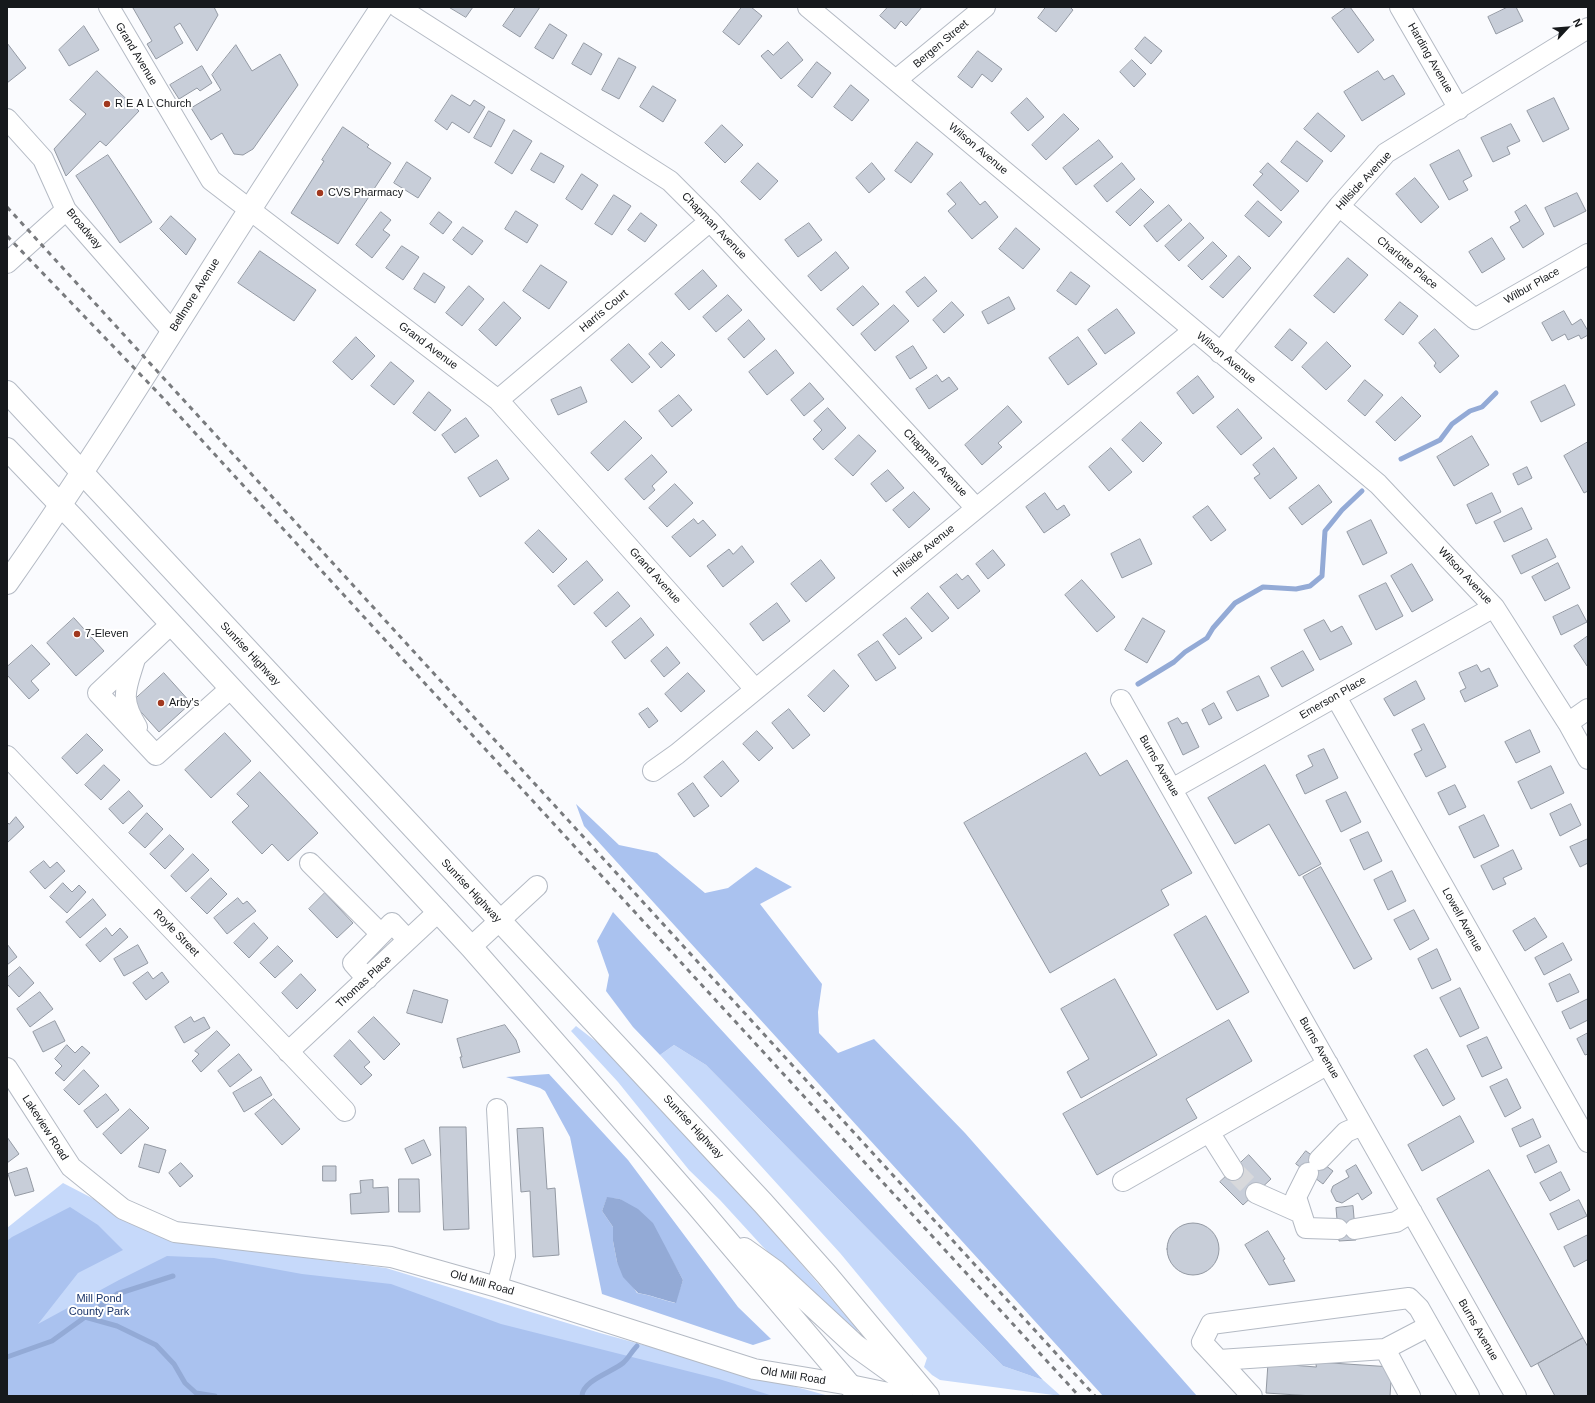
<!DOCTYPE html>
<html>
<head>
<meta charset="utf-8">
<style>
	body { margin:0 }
	#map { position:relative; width:1595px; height:1403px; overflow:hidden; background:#fafbfe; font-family:Arial,sans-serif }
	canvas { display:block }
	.frame { position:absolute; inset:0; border:8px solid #16191c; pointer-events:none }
	.north { position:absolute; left:1547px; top:8px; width:40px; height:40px; -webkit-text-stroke:3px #fff; paint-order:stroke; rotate:64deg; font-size:11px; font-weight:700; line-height:16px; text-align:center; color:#16191c }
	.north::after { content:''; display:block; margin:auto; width:14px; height:18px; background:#16191c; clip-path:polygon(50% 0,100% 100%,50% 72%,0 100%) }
</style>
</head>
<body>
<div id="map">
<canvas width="1595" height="1403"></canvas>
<div class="frame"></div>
<div class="north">N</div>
</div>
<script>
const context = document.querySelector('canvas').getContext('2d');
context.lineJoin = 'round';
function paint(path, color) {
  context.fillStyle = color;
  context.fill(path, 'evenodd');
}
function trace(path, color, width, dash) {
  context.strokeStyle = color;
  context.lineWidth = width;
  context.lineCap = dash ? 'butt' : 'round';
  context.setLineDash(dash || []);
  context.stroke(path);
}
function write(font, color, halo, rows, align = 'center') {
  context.font = font + ' Arial,sans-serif';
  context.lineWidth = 4;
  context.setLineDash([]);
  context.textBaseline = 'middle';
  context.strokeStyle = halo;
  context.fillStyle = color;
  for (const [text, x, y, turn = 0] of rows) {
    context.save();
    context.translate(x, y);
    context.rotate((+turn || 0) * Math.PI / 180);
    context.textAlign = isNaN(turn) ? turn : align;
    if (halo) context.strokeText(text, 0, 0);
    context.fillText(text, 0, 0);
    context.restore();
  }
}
const green = new Path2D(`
	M576,1026L598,1043L625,1070L753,1208L858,1330L853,1335L763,1247L720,1200L689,1170L618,1082L571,1031Z
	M674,1045L706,1065L1003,1366L1043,1380L1061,1396L940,1380L932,1375L924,1367L927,1358L840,1253L660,1055Z
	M63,1183L175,1241L386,1268L600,1333L829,1396H7V1228Z`);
const forest = new Path2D(`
	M576,804L619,845L657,853L705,893L728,888L756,867L792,887L760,904L822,984L818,1012L819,1033L838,1053L874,1039L965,1133L1197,1396H1103L584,826Z
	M613,912L1043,1380L1003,1366L706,1065L674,1045L660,1055L633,1027L606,991L609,975L597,941Z
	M549,1074L628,1160L738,1307L771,1339L753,1345L602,1294L570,1137L545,1091L540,1088L506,1077ZM607,1198L620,1199L667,1251L683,1280L675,1303C662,1300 651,1295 637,1293L617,1262L613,1241V1227L602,1211Z
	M70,1207L98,1225L123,1250L78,1273L38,1324L119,1280L167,1256L214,1258L302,1274L391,1284L501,1324L719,1379L773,1396H7V1241L12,1237Z`);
const water = new Path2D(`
	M607,1197L620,1199L638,1209L653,1223L683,1280L676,1303C663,1300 651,1295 638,1293L623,1277L617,1262L613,1241V1227L602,1211Z`);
const stream = new Path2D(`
	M1401,459L1440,440L1452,424L1470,411L1482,407L1496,393
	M1138,684L1174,662L1185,652L1207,638L1213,628L1235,603L1263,587L1296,589L1310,586L1322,576L1325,531L1342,510L1362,491
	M85,1317L117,1326L156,1345L174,1364L185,1383L196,1393L215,1396
	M7,1357L52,1341L117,1294L173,1276
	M582,1396C582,1381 612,1372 623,1363C628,1359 632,1351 637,1346`);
const building = new Path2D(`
	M134,7H214L218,15L197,51L180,23L174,27L183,43L156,59L147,44L152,41L133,8Z
	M449,7H473L466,17Z
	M516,7H540L520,37L503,26Z
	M742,7H751L762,16L739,45L723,32Z
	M888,7H922L906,26L901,21L895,29L880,16Z
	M1046,7H1070L1073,10L1056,32L1038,18Z
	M1347,7H1350L1374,40L1358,53L1332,18Z
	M1508,7H1516L1523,21L1496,34L1488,17Z
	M550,24L567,35L553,59L535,48Z
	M84,26L99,50L69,66L59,50Z
	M1145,37L1162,51L1151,64L1135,49Z
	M788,42L803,60L781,79L761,56L768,50L773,55Z
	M7,43L26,68L7,83Z
	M584,43L602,54L591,75L572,64Z
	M236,45L252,71L280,54L298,85L253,149L243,155L234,154L222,133L211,140L191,108L221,90L212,75Z
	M978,51L1002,69L992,82L982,74L972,88L958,77Z
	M619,58L636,67L619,99L602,90Z
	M1132,60L1146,74L1134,87L1120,72Z
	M817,62L831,73L812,98L798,86Z
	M202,66L212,83L200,91L197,88L179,99L170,85Z
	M97,71L139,111L106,146L100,141L66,176L54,149L86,114L70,100Z
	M1378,71L1384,80L1393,75L1405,94L1362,121L1344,92Z
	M851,85L869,100L852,121L834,107Z
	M653,86L676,100L663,122L640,107Z
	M452,95L470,106L474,100L485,107L469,133L452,122L447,130L435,121Z
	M1027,98L1044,117L1028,131L1011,113Z
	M1554,98L1569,129L1543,142L1527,111Z
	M489,111L505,120L491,147L474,138Z
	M1318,113L1345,136L1331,152L1304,129Z
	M1064,114L1079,129L1046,160L1032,145Z
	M1511,124L1520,141L1507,147L1510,154L1493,162L1481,138Z
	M722,125L743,145L725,163L705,143Z
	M343,127L369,145L367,147L391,163L338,244L291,213L324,161L322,160Z
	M514,130L532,141L512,174L495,163Z
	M1099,140L1113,157L1076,185L1063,168Z
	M1297,141L1323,161L1307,182L1281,162Z
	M917,142L933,154L911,183L895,171Z
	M1459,150L1472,176L1463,181L1468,190L1449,200L1430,165Z
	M541,153L564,166L554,183L531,170Z
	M108,155L152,222L120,243L76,176Z
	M407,162L431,178L418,198L394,183Z
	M758,163L778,181L760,200L741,182Z
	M872,163L885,179L869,193L856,178Z
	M1122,163L1135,179L1107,202L1094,186Z
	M1268,163L1299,191L1281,211L1253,185L1263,174L1260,172Z
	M582,174L598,185L582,210L566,199Z
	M1415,178L1439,207L1421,223L1396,194Z
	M961,182L980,205L985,201L998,217L972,239L948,211L956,204L947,194Z
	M1141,189L1154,202L1130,226L1116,212Z
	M1577,193L1586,211L1554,227L1545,208Z
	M614,195L631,206L612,235L595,224Z
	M1258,201L1282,222L1269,237L1245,216Z
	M1169,205L1182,220L1157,242L1144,226Z
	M1526,205L1544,234L1523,248L1510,227L1520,221L1515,212Z
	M516,211L538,225L527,243L505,229Z
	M381,212L391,220L383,230L390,235L372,258L356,245Z
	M439,212L452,222L443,234L430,224Z
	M641,213L657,225L645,242L628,230Z
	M171,216L196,239L186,255L160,229Z
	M809,223L822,240L798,257L785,240Z
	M1190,223L1204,238L1179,261L1165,246Z
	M463,227L483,241L472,255L453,240Z
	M1016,228L1040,249L1023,269L999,249Z
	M1492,238L1505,259L1482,273L1469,252Z
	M1213,242L1227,256L1202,280L1188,266Z
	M402,246L419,257L403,280L386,268Z
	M260,251L316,290L294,321L238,283Z
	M836,252L849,268L821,291L808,276Z
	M1239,256L1251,268L1223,298L1210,287Z
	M1348,258L1368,275L1334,313L1314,296Z
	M541,265L567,282L549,309L523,291Z
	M703,270L717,286L689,310L675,294Z
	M1071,272L1090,286L1076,305L1057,291Z
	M424,273L445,287L435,303L414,289Z
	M925,277L937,291L918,307L906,292Z
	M469,286L484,299L462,326L446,313Z
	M863,286L879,304L853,326L837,309Z
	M728,295L742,310L716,332L703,317Z
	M1009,297L1015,309L988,324L982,312Z
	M504,302L521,318L496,346L479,330Z
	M952,302L964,315L944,333L933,320Z
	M1400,302L1418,316L1403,335L1385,320Z
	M894,305L909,321L875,351L861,334Z
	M1117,309L1135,333L1105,354L1088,330Z
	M1564,311L1572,325L1581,319L1588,331V335L1581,339L1579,335L1568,340L1565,334L1552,341L1542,323Z
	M749,320L765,339L744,358L728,339Z
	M1290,329L1307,343L1292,361L1275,347Z
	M1435,329L1459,356L1440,373L1434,366L1436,363L1419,343Z
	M356,337L375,356L352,380L333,362Z
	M1078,337L1097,364L1068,385L1049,358Z
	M662,342L675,355L661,368L649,354Z
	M1327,342L1351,366L1326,390L1302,367Z
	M629,344L650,367L632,383L611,360Z
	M913,346L927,368L910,379L896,357Z
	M776,350L794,373L767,395L749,372Z
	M391,362L414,381L394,405L371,386Z
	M937,375L942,382L949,377L958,389L929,409L916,389Z
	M1198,376L1214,397L1193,414L1177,393Z
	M1365,380L1383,395L1365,416L1348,401Z
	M810,383L824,399L804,416L791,400Z
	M1565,385L1575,405L1541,422L1531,402Z
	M581,387L587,402L558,415L551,400Z
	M429,392L451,410L435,431L413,413Z
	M679,395L692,410L672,427L659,411Z
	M1402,397L1421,416L1395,441L1376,422Z
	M1008,406L1022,422L998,443L1002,447L982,465L965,445Z
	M828,408L846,428L823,450L813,439L822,430L814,421Z
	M1238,409L1262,438L1241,455L1217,427Z
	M466,418L479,436L455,453L442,435Z
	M625,421L642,438L608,471L591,453Z
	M1141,422L1162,443L1143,462L1122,440Z
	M859,435L876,451L853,476L835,459Z
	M1472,436L1489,465L1454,486L1437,457Z
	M1588,442V491L1584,493L1564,456Z
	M1111,448L1132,472L1109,491L1089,467Z
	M1274,448L1297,478L1270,499L1254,478L1260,474L1253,465Z
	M652,455L667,472L652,486L655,490L644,500L625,479Z
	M497,460L509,479L480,497L468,478Z
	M1527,467L1532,478L1518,485L1513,474Z
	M888,470L904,488L886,502L871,484Z
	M675,484L693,503L667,527L649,508Z
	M1319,485L1332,502L1302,525L1289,508Z
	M914,492L930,509L909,528L893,510Z
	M1045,493L1057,510L1064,505L1070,515L1044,533L1026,507Z
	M1492,493L1501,512L1476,524L1467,505Z
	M1208,506L1226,530L1211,541L1193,517Z
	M1522,508L1532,529L1504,542L1494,522Z
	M694,519L698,524L703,520L716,535L690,557L672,537Z
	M1371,520L1387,553L1363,565L1347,532Z
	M539,530L567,559L553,573L525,543Z
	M1140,539L1152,564L1122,578L1111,554Z
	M1547,539L1556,557L1521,574L1512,556Z
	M742,546L754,562L723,587L707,566L729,549L733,554Z
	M993,550L1005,565L988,579L976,564Z
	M821,560L835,578L806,602L791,584Z
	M587,561L603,580L574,605L558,586Z
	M1558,563L1570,588L1545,601L1532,577Z
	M1412,564L1433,600L1412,612L1391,576Z
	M957,574L962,580L968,575L980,591L958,609L940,587Z
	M1082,580L1115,617L1097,632L1065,595Z
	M1386,583L1403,616L1376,630L1359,596Z
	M618,592L630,606L606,627L594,613Z
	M928,593L949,618L932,632L911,608Z
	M777,603L790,621L763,641L750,624Z
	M1578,605L1587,622L1561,635L1553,617Z
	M74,618L104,651L76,676L47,643Z
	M641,618L654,635L625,659L612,642Z
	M906,618L922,638L899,655L883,635Z
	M1143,618L1165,631L1147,663L1125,650Z
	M1324,620L1331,632L1342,626L1352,644L1320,660L1304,630Z
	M1588,636V665L1587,666L1574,646Z
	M878,641L896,668L876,681L858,655Z
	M32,645L50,664L31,681L39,690L29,699L7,675V667Z
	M667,647L680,663L664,677L651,661Z
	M1303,651L1314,670L1282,687L1271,668Z
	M1477,665L1481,672L1489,668L1498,686L1465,702L1460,691L1466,688L1459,673Z
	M834,670L849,686L824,712L808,696Z
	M164,673L191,703L159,732L132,702Z
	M688,673L705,691L681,712L665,694Z
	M1259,676L1269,696L1237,711L1227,692Z
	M1416,681L1425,699L1394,716L1384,699Z
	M1214,703L1222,718L1209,725L1202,710Z
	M648,708L658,721L649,728L639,714Z
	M789,709L810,735L793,749L772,723Z
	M1178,718L1182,724L1187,722L1199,747L1183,755L1168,723Z
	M1424,724L1446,767L1426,777L1414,754L1422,750L1412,730Z
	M1530,730L1540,752L1516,763L1505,742Z
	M757,731L773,748L759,761L743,744Z
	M225,733L251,761L211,798L185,770Z
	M87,734L103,750L77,774L62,758Z
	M1324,749L1338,778L1305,794L1296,775L1313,766L1308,756Z
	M1086,753L1100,776L1127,760L1192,873L1161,890L1169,905L1050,973L964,823Z
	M723,761L739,781L721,797L704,777Z
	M104,765L120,780L101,800L85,785Z
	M1265,765L1321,864L1299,876L1269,824L1235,844L1208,798Z
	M1551,766L1564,793L1531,809L1518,782Z
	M260,772L318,833L288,861L272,844L262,854L232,822L249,806L237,794Z
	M693,783L709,806L694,817L678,794Z
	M1455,785L1466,807L1449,815L1438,793Z
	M129,791L143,806L123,824L109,809Z
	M1346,792L1361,822L1341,832L1326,801Z
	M1571,804L1581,825L1560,836L1550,814Z
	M147,813L163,829L145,848L129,833Z
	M1484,815L1499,846L1474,858L1459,827Z
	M16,817L24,827L7,843V822L9,824Z
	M1368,832L1382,861L1364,870L1350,840Z
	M170,835L184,849L165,869L150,854Z
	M1588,839V863L1580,867L1570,847Z
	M1513,850L1522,869L1503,878L1506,884L1493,890L1481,866Z
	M193,854L209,870L186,892L171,876Z
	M44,861L50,868L57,862L65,871L45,889L30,872Z
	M1321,867L1372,959L1354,969L1303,877Z
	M1392,871L1406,901L1388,910L1374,880Z
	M211,878L227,894L207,914L191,898Z
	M63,883L72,892L79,885L86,892L67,913L50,897Z
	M325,893L353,923L337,938L309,909Z
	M238,898L243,904L247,901L256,911L227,934L214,918Z
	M93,899L106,915L80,938L66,922Z
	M1414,910L1429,939L1410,950L1394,920Z
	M1206,916L1249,992L1217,1010L1174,935Z
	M1535,918L1547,937L1525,951L1513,931Z
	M254,923L268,938L249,958L234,943Z
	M106,928L112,936L120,928L128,937L100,962L86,945Z
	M1563,943L1572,960L1544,975L1535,958Z
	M7,944L17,957L7,965Z
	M138,945L148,963L124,976L114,959Z
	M278,946L293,961L275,978L260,963Z
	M1437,949L1451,980L1432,989L1418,959Z
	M20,967L34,983L19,997L7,984V978Z
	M148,972L153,979L162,972L169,982L146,1000L133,983Z
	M301,974L316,990L297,1009L282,993Z
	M1570,974L1579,992L1557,1002L1549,984Z
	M1115,979L1157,1055L1081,1098L1067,1072L1089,1059L1061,1009Z
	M1460,988L1479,1028L1460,1037L1440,998Z
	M414,990L448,1000L442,1023L407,1013Z
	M40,992L53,1009L30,1027L17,1009Z
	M1588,999V1020L1570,1029L1562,1012Z
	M191,1017L194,1022L204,1017L210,1028L184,1043L175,1027Z
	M374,1017L400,1044L384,1060L358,1032Z
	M1229,1020L1252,1061L1186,1099L1197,1118L1097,1175L1063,1114Z
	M55,1021L65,1041L43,1052L33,1032Z
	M505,1025L516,1040L520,1052L463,1068L460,1057H462L457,1039Z
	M217,1031L230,1045L201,1072L192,1061L199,1054L195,1051Z
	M1588,1033V1054L1585,1055L1577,1039Z
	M1487,1037L1502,1068L1482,1077L1467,1046Z
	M350,1040L370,1062L364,1067L372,1075L361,1085L334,1056Z
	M67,1045L75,1053L82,1046L90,1053L64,1081L55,1073L62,1066L55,1059Z
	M1427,1049L1455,1099L1443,1106L1414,1056Z
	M239,1054L252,1070L230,1087L218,1071Z
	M84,1070L99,1086L79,1105L64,1090Z
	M261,1077L272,1095L244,1112L233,1093Z
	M1507,1079L1521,1108L1505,1117L1490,1087Z
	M106,1094L119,1110L97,1128L84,1111Z
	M274,1099L300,1129L282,1145L255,1114Z
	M130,1109L149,1128L121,1154L103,1134Z
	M1460,1116L1474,1142L1422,1171L1408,1145Z
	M1533,1119L1541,1137L1520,1147L1512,1129Z
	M440,1127H466L469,1229L444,1230Z
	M543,1128L547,1189L555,1188L559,1255L533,1257L530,1191L521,1192L517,1129Z
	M7,1137L19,1154L7,1163Z
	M424,1140L431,1155L412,1164L405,1149Z
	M145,1144L166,1150L159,1173L139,1167Z
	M1549,1145L1557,1162L1535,1173L1527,1156Z
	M1306,1151L1333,1171L1323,1184L1296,1164Z
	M1249,1155L1271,1179L1243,1205L1220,1182Z
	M181,1163L193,1176L180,1187L169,1173Z
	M1356,1165L1372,1193L1362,1200L1358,1193L1342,1203L1336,1201L1331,1191L1333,1186L1349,1177L1346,1171Z
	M323,1166H336V1181H323Z
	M27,1168L34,1191L15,1196L8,1174Z
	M1489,1170L1583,1338L1531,1367L1437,1199Z
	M1561,1172L1570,1190L1550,1201L1540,1183Z
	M399,1179H419L420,1212H399Z
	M373,1180V1188L388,1187L389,1212L351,1214L350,1194L361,1193L360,1181Z
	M1579,1200L1587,1216L1558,1230L1550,1214Z
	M1353,1206L1356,1240L1339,1241L1336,1208Z
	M1167 1249a26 26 0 1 1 52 0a26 26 0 1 1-52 0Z
	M1268,1231L1285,1259L1283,1260L1295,1281L1269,1285L1245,1245Z
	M1588,1235V1262L1587,1260L1574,1267L1564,1247Z
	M1583,1338L1588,1347V1396H1555L1538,1364Z
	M1316,1362L1392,1367L1390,1396H1313L1266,1393L1268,1363L1316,1367Z`);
const minorTunnel = new Path2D(`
	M1233,1170L1256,1193`);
const minor = new Path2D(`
	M109,7L211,180L498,400L755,689
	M398,7L670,181L710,221L976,508
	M808,7L1378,484L1494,607L1568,723L1588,759
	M1400,7L1459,109
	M896,80L985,7
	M7,119L43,159L66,210L172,331
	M1339,206L1475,319L1588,254
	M7,263L66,210
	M1220,353L1339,206L1386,153L1588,28
	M498,400L710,221
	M171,624L98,693L156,755L231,688
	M135,659C126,689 119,698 137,727
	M1336,697L1588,1142
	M1121,700L1516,1396
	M1568,723L1588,709
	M7,756L345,1111
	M653,771L677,754L1194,330
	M1172,789L1494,607
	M310,863L381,934
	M471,947L537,886
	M367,979L353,963L392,923L408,940
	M288,1052L439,911
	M7,1068L71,1167L123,1209L175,1232L391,1257L497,1287L754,1369L850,1385L903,1396
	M497,1109L505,1256L497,1287
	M1209,1132L1233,1170
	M1319,1160L1346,1132L1362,1125
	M1308,1173L1296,1197L1306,1228L1338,1229
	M1123,1181L1328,1064
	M1256,1193L1301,1213
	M1355,1229L1396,1222L1412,1212
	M1385,1349L1429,1326
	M1219,1360L1385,1349L1410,1396
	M1252,1396L1202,1342L1211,1324L1409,1298L1419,1308L1469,1396`);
const major = new Path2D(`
	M7,583C83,475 153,362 224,250C276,168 329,88 382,7`);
const highway = new Path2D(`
	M7,392L763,1203L827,1275L928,1396
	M7,449L75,520L471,947L696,1204L859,1396
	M744,1249L776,1272L856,1346L906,1382`);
const rail = new Path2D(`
	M7,207L1095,1396
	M7,236L163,398L1079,1396`);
const markers = [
	[107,104,4,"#a1381e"],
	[320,193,4,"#a1381e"],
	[77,634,4,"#a1381e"],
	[161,703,4,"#a1381e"]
];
const streetNames = [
	["Bergen Street",941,44,-40],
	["Grand Avenue",136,54,59],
	["Harding Avenue",1430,58,60],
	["Wilson Avenue",978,149,40],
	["Hillside Avenue",1364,181,-47],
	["Chapman Avenue",714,226,46],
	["Broadway",84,229,50],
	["Charlotte Place",1407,263,40],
	["Wilbur Place",1532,286,-30],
	["Bellmore Avenue",195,295,-58],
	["Harris Court",604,311,-40],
	["Grand Avenue",428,346,37],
	["Wilson Avenue",1226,358,40],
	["Chapman Avenue",935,463,47],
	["Hillside Avenue",924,551,-39],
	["Grand Avenue",655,576,48],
	["Wilson Avenue",1465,576,47],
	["Sunrise Highway",250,654,47],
	["Emerson Place",1333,698,-30],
	["Burns Avenue",1159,766,60],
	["Sunrise Highway",471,891,47],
	["Lowell Avenue",1462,920,61],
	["Royle Street",176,933,46],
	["Thomas Place",364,982,-43],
	["Burns Avenue",1319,1048,60],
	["Sunrise Highway",693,1127,47],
	["Lakeview Road",45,1128,57],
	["Old Mill Road",482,1283,16],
	["Burns Avenue",1478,1330,60],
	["Old Mill Road",793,1376,9]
];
const poiNames = [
	["R E A L Church",115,104],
	["CVS Pharmacy",328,193],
	["7-Eleven",85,634],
	["Arby's",169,703]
];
const parkNames = [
	["Mill Pond",99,1299],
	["County Park",99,1312]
];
paint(green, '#c6d9fa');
paint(forest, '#aac2ef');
paint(water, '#93aad6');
trace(stream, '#93aad6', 5);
paint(building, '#c8ced9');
trace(building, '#9399a3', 1);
trace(minorTunnel, '#d8d9dc', 20, [20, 10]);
trace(minor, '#b4bac4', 22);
trace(major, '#b4bac4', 24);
trace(highway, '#b4bac4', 24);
trace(minor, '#fff', 20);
trace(major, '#fff', 22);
trace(highway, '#fff', 22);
trace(rail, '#797b7e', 3, [5, 5]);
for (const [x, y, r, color] of markers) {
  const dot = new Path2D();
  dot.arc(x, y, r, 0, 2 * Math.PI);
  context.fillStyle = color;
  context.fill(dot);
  trace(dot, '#fff', 1.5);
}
write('11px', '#16191c', '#fff', streetNames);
write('11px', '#16191c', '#fff', poiNames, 'left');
write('11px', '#1a3469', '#fff', parkNames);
</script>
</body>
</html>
